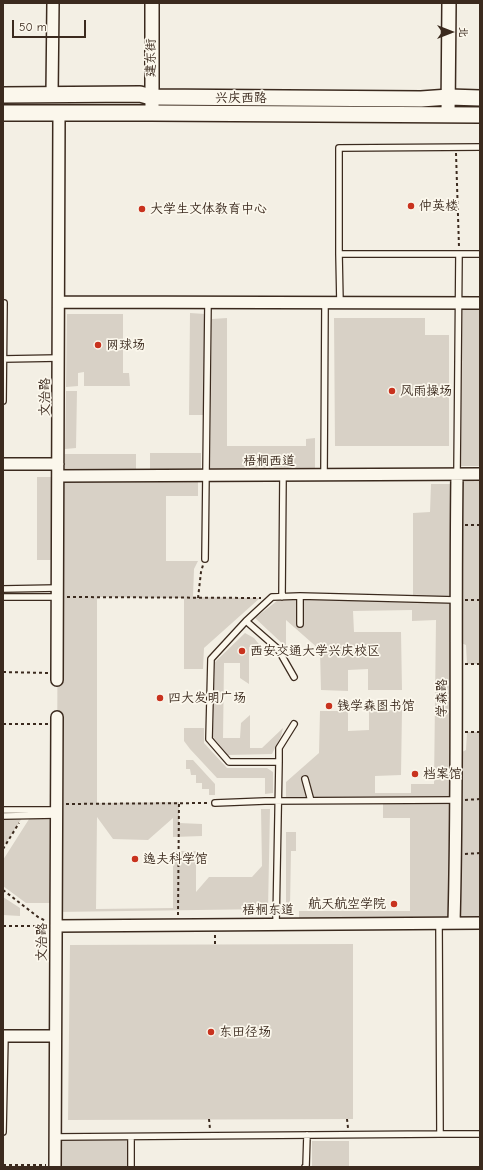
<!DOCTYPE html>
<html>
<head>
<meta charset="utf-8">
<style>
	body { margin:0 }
	#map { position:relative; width:483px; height:1170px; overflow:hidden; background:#f3efe4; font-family:"Comic Neue","LXGW WenKai TC",sans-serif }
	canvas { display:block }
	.frame { position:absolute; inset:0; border:4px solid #3b2a1e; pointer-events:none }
	.north { position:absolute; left:431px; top:12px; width:40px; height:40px; -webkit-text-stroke:3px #fbf7ec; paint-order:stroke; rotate:90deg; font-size:11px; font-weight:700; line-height:16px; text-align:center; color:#3b2a1e }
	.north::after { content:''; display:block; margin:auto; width:14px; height:18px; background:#3b2a1e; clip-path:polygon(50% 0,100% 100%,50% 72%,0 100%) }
	.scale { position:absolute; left:12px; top:20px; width:74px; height:18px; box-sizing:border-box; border:2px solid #3b2a1e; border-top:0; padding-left:5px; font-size:12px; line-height:14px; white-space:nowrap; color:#3b2a1e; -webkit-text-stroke:3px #fbf7ec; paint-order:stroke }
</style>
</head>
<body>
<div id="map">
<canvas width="483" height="1170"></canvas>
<div class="frame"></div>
<div class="north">北</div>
<div class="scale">50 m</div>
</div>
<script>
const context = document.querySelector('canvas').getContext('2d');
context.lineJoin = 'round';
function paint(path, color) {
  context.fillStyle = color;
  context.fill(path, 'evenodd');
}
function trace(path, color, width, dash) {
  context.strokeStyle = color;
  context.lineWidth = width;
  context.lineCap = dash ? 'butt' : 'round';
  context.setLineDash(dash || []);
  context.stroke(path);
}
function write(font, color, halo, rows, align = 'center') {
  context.font = font + ' "Comic Neue","LXGW WenKai TC",sans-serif';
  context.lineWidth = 3.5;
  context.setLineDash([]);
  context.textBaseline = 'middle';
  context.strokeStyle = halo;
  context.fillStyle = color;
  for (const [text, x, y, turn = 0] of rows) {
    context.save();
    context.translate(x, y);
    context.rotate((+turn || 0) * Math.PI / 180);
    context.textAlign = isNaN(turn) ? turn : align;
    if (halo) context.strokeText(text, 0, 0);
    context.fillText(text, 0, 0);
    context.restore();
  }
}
const green = new Path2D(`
	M460,304H480V466H460Z
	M190,313L205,314L203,415H189Z
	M67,314H123V373H129L130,386H84V372L78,373V386L66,387Z
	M227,318V446H306V439L315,438V471H210L212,319Z
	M334,318H425V335H449V446H335Z
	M66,391H77L76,448L65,449Z
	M150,453H201V471H150Z
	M65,454H136V471H65Z
	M457,474H480V664H467L466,645L456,641V755L466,750L467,732H480V923L454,917L299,918V911H410V818H383V801H286V782L319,753L320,711H348V731L369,730V711L402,710L401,775L375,776V793H411V784H434L436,620L412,621V610L353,611L354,632H401L402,690H368V669L348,670V691L321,690L320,650L286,620V647L255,618L282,597L413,599V513L430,512L431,484H457Z
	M37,477H53L52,560H37Z
	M198,482V496H166V561H198L194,569L193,597L260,598L204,648L203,669H184V598L97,597V803L179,802V823L202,824V836L173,837V818L148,840L113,839L97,817L96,909L173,908V851H196V892L209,877H252L262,866L261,809H270L268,909L56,912V903H26L3,886V860L31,816L24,815L3,847V810H57L58,483Z
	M245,633L254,638L262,648L249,647V684L240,678V663H224L223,738H240L241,723L250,715V748H262L283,728L281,736L272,754L228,755L213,737L215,662Z
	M184,728H204V743L227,768H267L273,772V793L265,794V778H217L190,749L184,741Z
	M186,760H193L215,784V795H209V789H202V783H196V775H191L190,769H186Z
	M286,832H296V851H291L290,907H286Z
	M3,897L20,908V916L3,915Z
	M353,944V1119L68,1120L70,945Z
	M55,1137H131V1167H55Z
	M312,1141H349V1167H312Z`);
const path = new Path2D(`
	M456,153L459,247
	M465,525H480
	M67,597L261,598
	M198,598L201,572L203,565
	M465,600H480
	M465,664H480
	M3,672L48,673
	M3,724H48
	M465,732H480
	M465,800L480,799
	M66,804L208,803
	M3,849L19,823
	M465,854L480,853
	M3,890L38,917L46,921
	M178,915L179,802
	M3,926H47
	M215,944V934
	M209,1119L210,1129
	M347,1119L348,1128
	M3,1165H46`);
const service = new Path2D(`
	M339,254V148L480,147
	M3,303H4L3,401
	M340,303L339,254H480
	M3,359L59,358
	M457,474L459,254
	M324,475L325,303
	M205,559L208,303
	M3,589L58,588
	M3,597H58
	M282,597L283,475
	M246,621L278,649L294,677
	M300,624V596
	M279,762V748L294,724
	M305,779L311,801
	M215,803L265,801L456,800
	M3,810H57
	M3,816L57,815
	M276,924L279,762H229L209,739L211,659L246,621L272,597L300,596L456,600
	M3,1132L5,1036
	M440,1134H480
	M55,1137L440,1134L439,923
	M131,1137V1167
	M305,1167H306L307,1135`);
const minor = new Path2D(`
	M52,94L53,3
	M59,302L480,303
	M3,464H58
	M58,476L480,474
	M57,680L59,113
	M454,923C458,773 455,624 457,474
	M56,926L480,923
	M3,1036H55
	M55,1167L57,717`);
const tertiary = new Path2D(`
	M152,3V113
	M448,115L449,3`);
const secondary = new Path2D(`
	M3,95L140,94L151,97L421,99L449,97L480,98
	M3,113H152L480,115`);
const markers = [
	[411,206,4,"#c8321e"],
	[142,209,4,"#c8321e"],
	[98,345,4,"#c8321e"],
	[392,391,4,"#c8321e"],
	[242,651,4,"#c8321e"],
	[160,698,4,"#c8321e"],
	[329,706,4,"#c8321e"],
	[415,774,4,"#c8321e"],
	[135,859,4,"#c8321e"],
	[394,904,4,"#c8321e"],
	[211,1032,4,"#c8321e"]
];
const streetNames = [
	["建东街",151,58,-90],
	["兴庆西路",241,98],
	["文治路",45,397,-90],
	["梧桐西道",269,461],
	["学森路",442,698,-90],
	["梧桐东道",268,910],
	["文治路",42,942,-90]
];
const poiNames = [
	["仲英楼",419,206],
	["大学生文体教育中心",150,209],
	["网球场",106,345],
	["风雨操场",400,391],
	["西安交通大学兴庆校区",250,651],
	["四大发明广场",168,698],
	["钱学森图书馆",337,706],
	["档案馆",423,774],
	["逸夫科学馆",143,859],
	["航天航空学院",386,904,"right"],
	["东田径场",219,1032]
];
paint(green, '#d8d1c6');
trace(service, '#3b2a1e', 8);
trace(minor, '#3b2a1e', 14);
trace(tertiary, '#3b2a1e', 16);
trace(secondary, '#3b2a1e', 18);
trace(path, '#3b2a1e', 2, [3, 3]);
trace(service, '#fbf7ec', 5.5);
trace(minor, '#fbf7ec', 11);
trace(tertiary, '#fbf7ec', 13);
trace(secondary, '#fbf7ec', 15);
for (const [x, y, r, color] of markers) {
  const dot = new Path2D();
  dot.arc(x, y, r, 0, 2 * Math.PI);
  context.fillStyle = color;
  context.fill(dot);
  trace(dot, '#fbf7ec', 1.5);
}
write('13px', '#3b2a1e', '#fbf7ec', streetNames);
write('13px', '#3b2a1e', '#fbf7ec', poiNames, 'left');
</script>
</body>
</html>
